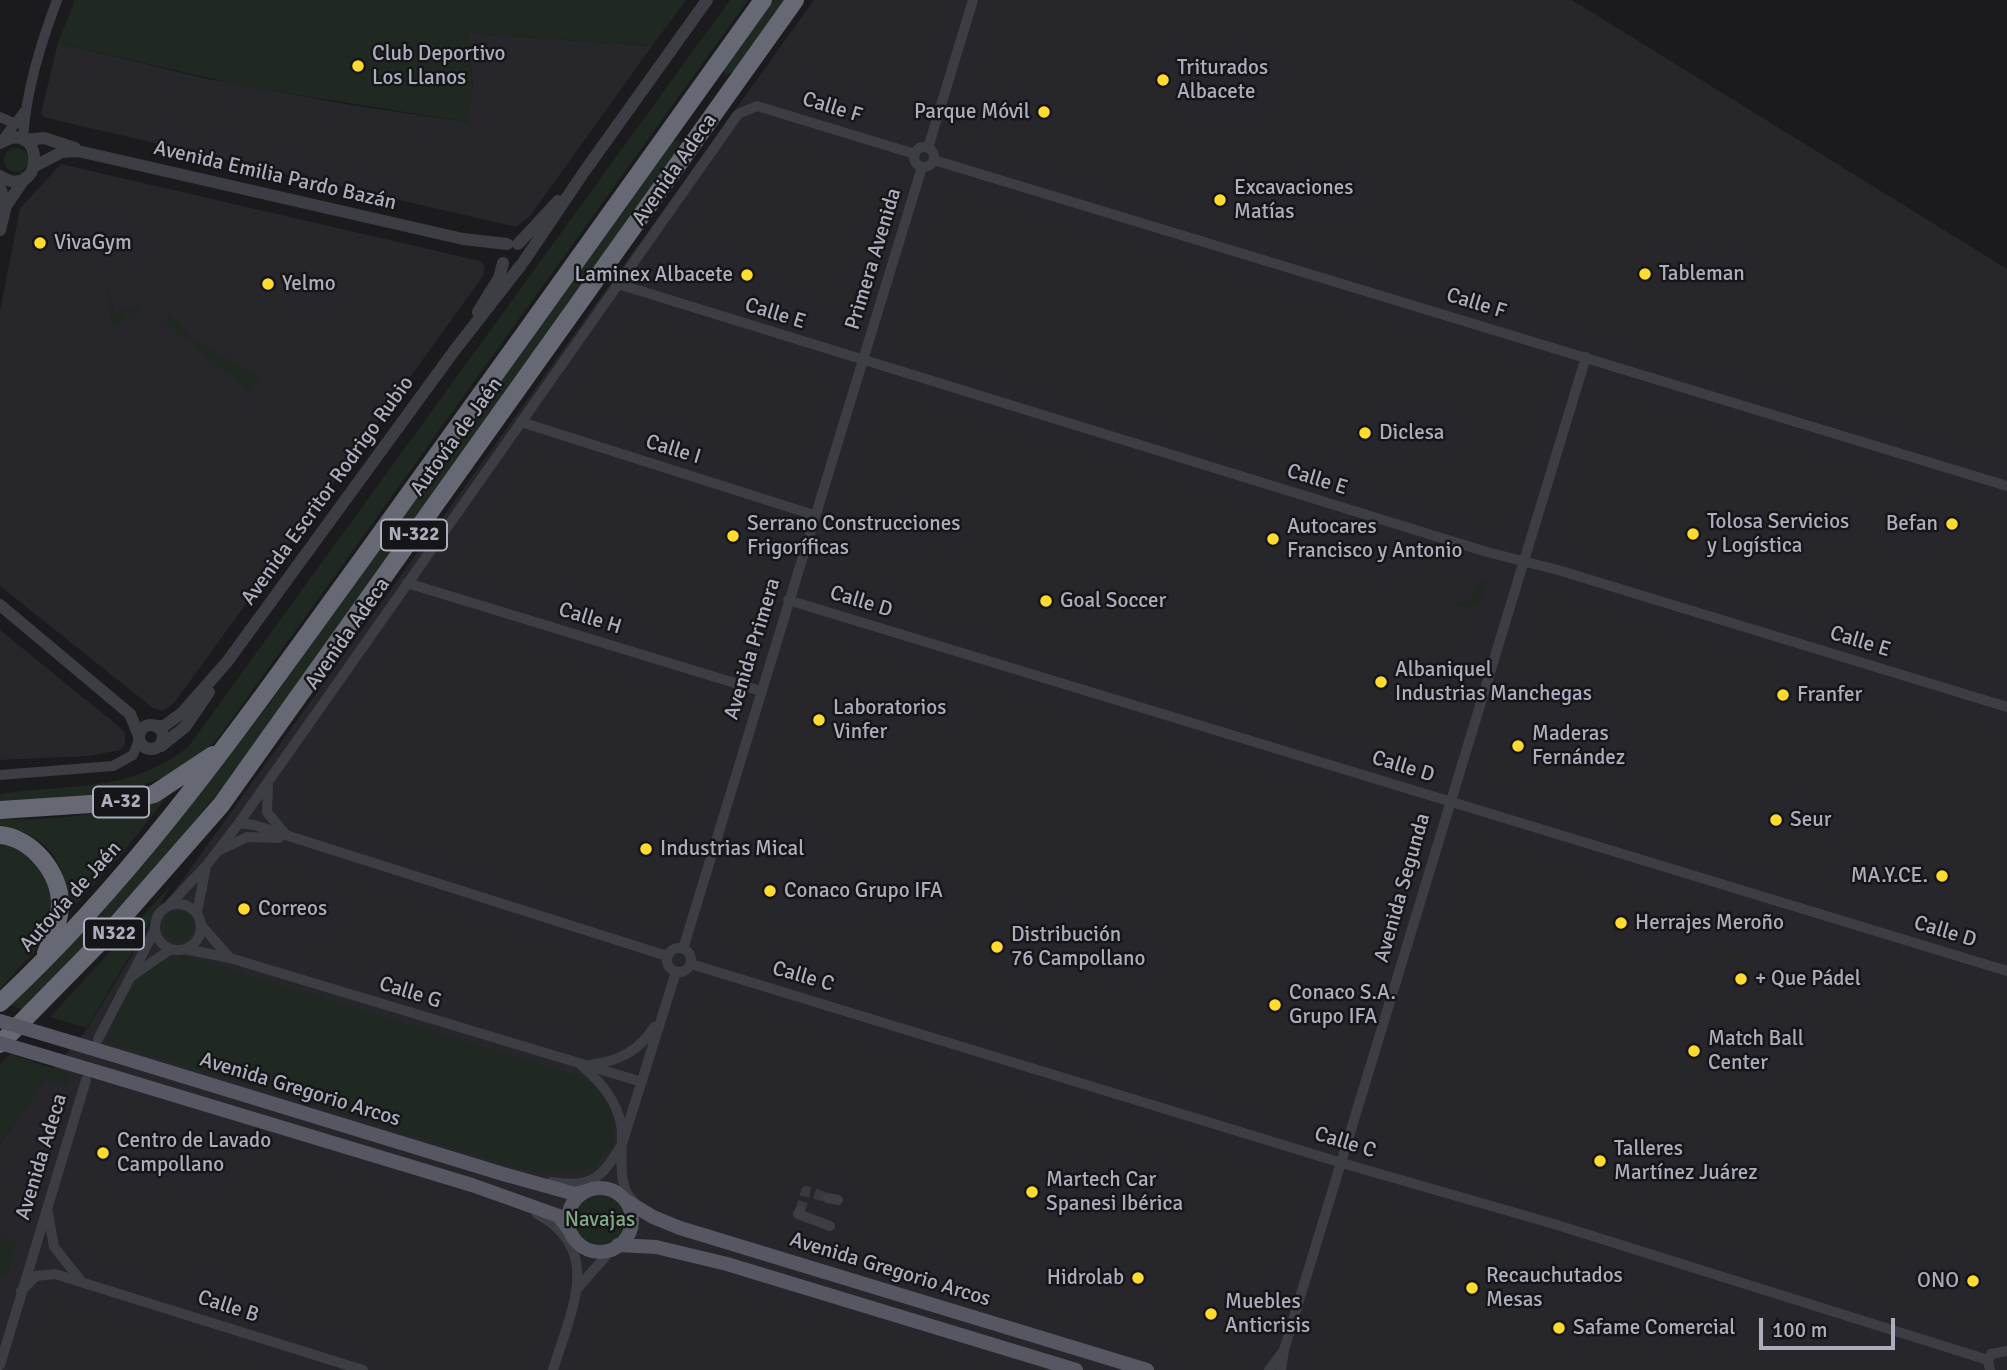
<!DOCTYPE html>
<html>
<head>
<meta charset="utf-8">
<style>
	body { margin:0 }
	#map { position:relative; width:2007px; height:1370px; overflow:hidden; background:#1b1a1d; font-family:Signika,sans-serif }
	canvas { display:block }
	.scale { position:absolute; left:1759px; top:1318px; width:136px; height:32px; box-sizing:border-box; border:4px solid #acaebd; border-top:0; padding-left:9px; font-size:21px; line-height:24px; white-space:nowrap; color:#acaebd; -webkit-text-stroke:5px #161518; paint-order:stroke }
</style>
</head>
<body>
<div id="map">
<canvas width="2007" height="1370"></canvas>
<div class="scale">100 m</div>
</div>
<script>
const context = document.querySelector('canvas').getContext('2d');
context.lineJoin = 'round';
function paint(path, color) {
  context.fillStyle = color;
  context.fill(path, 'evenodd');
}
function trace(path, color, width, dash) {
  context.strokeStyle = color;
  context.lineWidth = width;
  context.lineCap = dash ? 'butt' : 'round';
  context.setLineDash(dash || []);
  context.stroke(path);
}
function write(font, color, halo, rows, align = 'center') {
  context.font = font + ' Signika,sans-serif';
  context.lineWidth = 5;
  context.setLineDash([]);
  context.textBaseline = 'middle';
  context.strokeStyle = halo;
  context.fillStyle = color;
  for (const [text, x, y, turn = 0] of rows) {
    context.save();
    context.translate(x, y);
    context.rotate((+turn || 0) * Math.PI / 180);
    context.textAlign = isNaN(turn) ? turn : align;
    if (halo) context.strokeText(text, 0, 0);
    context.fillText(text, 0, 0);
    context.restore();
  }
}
const built = new Path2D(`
	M814,0H1572L2007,269V1370H0V1144L45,1079L87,1029L150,925Z
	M468,33L652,46L530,216L516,227L77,125L44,117L41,113L58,43L208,79L351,105L466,122L473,86Z
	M61,164L480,261L485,266L483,276L326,494L174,703L163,711L153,708L0,586V311L20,208Z
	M0,630L117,725L125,733V745L120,750L89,756L0,760Z`);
const green = new Path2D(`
	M75,0H686L652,46L468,33L473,86L467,122L243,86L58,43Z
	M730,0H748L237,712C227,725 218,740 206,750C147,801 73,798 0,803V794C69,783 128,794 188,747Z
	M769,0H785L733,72L725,75L723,66Z
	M679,139L680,148L242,762C175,849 100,930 24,1010L7,1005L173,827L267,707L670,142Z
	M4 160a12 12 0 1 1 24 0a12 12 0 1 1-24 0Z
	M106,285L115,313L138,307L137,303L142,307L136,315L128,311L119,325L112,327Z
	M170,312L191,338L260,378L250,392L165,322Z
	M1485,581L1479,603L1469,609L1453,604L1470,601L1476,584Z
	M172,790L125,850L70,911C64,859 51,838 0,825V819H3C57,821 124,813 172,790Z
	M0,840L12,843L41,864L55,899L46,939L0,989Z
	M172,884L87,1028L50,1017Z
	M164 926a15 15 0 1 1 30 0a15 15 0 1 1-30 0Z
	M185,956L582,1077C609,1094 618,1116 613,1148L607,1149L595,1169L532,1172L107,1042C120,1005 140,958 185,956Z
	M10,1054L71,1074L68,1085L45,1079L0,1144V1064Z
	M574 1220a26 26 0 1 1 52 0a26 26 0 1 1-52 0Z
	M0,1238L17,1243L7,1275L0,1273Z`);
const minorTunnel = new Path2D(`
	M800,1211L806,1191L828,1198`);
const minor = new Path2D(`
	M0,117L16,124
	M23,139C26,91 40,46 57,0
	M1,142L24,112
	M914 157a10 10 0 1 1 20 0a10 10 0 1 1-20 0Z
	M928,148L973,0
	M934,160L2007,486
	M618,284L1487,552L1558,570L2007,707
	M521,422L814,515
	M407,583L761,691
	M788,600L2007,971
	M0,775L113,766L133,755L139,740
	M268,786L267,812L285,834
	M239,823L254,825L667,956
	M220,850L247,837L279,838
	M155 927a23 23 0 1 1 46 0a23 23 0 1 1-46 0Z
	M169,905L206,866L239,823L738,114L757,106L915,154
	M197,912L206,867
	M201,925L230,958
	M667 960a12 12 0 1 1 24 0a12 12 0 1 1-24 0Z
	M185,949L230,958L642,1082
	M683,949L922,167
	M691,964L1342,1163L1554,1224L1988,1360
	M132,976L171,949
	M98,1039L155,930
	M589,1065C616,1062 640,1051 654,1027
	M582,1066C600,1081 616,1100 621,1124C625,1148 614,1184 634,1202
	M551,1182C593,1188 601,1179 622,1144L676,972
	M828,1198L838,1200
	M800,1211L798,1214L830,1226
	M48,1213L54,1247L82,1282
	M537,1214C605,1249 570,1313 553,1370
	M577,1289L612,1249
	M21,1291L36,1276L55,1274L363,1370
	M0,1365L86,1080
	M1269,1370L1282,1353
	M1281,1370L1284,1350L1586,357
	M1990,1370L1988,1361L1991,1354L2007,1351`);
const tertiary = new Path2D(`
	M24,140L44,138L75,148
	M0,143C46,115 45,204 0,176
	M35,166L62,152L78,151L463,239L507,244
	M0,187L6,206
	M0,230L6,206L25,178
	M518,244L558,201
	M524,261L584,172L707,0
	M478,312L499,278L503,263
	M0,605L130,714L139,736
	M139 737a12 12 0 1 1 24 0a12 12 0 1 1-24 0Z
	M156,726H164L182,713L227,662L454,351L521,265
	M161,746L185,727L209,692`);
const primary = new Path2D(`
	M117,1056L503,1174L575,1194L587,1191
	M111,1076L472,1185L559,1216L570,1231
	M568 1220a32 32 0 1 1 64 0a32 32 0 1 1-64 0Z
	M625,1200L653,1217L680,1228L1147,1370
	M618,1245L656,1247L727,1264L1076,1370`);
const motorway = new Path2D(`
	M0,810L121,802L154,794L213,755
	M0,835C32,838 61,873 60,906C59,923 53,938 46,953
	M0,1003C140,873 248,716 360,562C495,375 629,188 763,0
	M0,1044L108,934L221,805L795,0`);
const primaryBridge = new Path2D(`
	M0,1021L117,1056
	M0,1043L111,1076`);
const markers = [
	[358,66,7,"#ffdb30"],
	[1163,80,7,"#ffdb30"],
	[1044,112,7,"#ffdb30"],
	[1220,200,7,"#ffdb30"],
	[40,243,7,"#ffdb30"],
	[1645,274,7,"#ffdb30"],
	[747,275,7,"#ffdb30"],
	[268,284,7,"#ffdb30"],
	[1365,433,7,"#ffdb30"],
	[1952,524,7,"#ffdb30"],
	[1693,534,7,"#ffdb30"],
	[733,536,7,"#ffdb30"],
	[1273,539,7,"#ffdb30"],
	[1046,601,7,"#ffdb30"],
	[1381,682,7,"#ffdb30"],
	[1783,695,7,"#ffdb30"],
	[819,720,7,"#ffdb30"],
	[1518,746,7,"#ffdb30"],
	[1776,820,7,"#ffdb30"],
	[646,849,7,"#ffdb30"],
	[1942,876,7,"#ffdb30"],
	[770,891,7,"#ffdb30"],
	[244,909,7,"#ffdb30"],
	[1621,923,7,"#ffdb30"],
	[997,947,7,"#ffdb30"],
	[1741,979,7,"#ffdb30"],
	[1275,1005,7,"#ffdb30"],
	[1694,1051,7,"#ffdb30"],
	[103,1153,7,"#ffdb30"],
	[1600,1161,7,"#ffdb30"],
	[1032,1192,7,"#ffdb30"],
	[1138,1278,7,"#ffdb30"],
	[1973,1281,7,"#ffdb30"],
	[1472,1288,7,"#ffdb30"],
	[1211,1314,7,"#ffdb30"],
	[1559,1328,7,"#ffdb30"]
];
const shields = [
	[414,535,66],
	[121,802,56],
	[114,934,60]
];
const shieldNames = [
	["N-322",414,535],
	["A-32",121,802],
	["N322",114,934]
];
const poiNames = [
	["Club Deportivo",372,54],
	["Los Llanos",372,78],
	["Triturados",1177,68],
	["Albacete",1177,92],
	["Parque Móvil",1030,112,"right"],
	["Excavaciones",1234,188],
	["Matías",1234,212],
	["VivaGym",54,243],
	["Tableman",1659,274],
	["Laminex Albacete",733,275,"right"],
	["Yelmo",282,284],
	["Diclesa",1379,433],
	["Tolosa Servicios",1707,522],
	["y Logística",1707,546],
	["Serrano Construcciones",747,524],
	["Frigoríficas",747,548],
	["Befan",1938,524,"right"],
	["Autocares",1287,527],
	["Francisco y Antonio",1287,551],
	["Goal Soccer",1060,601],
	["Albaniquel",1395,670],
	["Industrias Manchegas",1395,694],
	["Franfer",1797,695],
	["Laboratorios",833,708],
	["Vinfer",833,732],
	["Maderas",1532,734],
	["Fernández",1532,758],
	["Seur",1790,820],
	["Industrias Mical",660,849],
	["MA.Y.CE.",1928,876,"right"],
	["Conaco Grupo IFA",784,891],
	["Correos",258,909],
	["Herrajes Meroño",1635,923],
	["Distribución",1011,935],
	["76 Campollano",1011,959],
	["+ Que Pádel",1755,979],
	["Conaco S.A.",1289,993],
	["Grupo IFA",1289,1017],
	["Match Ball",1708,1039],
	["Center",1708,1063],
	["Centro de Lavado",117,1141],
	["Campollano",117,1165],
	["Talleres",1614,1149],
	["Martínez Juárez",1614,1173],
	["Martech Car",1046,1180],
	["Spanesi Ibérica",1046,1204],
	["Recauchutados",1486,1276],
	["Mesas",1486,1300],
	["Hidrolab",1124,1278,"right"],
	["ONO",1959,1281,"right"],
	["Muebles",1225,1302],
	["Anticrisis",1225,1326],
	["Safame Comercial",1573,1328]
];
const streetNames = [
	["Calle F",832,108,17],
	["Avenida Adeca",675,170,-55],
	["Avenida Emilia Pardo Bazán",275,176,13],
	["Primera Avenida",874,259,-73],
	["Calle F",1476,304,17],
	["Calle E",775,314,17],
	["Autovía de Jaén",457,437,-54],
	["Calle I",673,450,17],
	["Calle E",1317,480,17],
	["Avenida Escritor Rodrigo Rubio",328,491,-54],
	["Calle D",861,602,17],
	["Calle H",590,619,17],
	["Avenida Adeca",348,634,-55],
	["Calle E",1860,642,17],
	["Avenida Primera",753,649,-73],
	["Calle D",1403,767,17],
	["Avenida Segunda",1403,888,-74],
	["Autovía de Jaén",71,897,-48],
	["Calle D",1945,932,17],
	["Calle C",803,977,16],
	["Calle G",410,993,17],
	["Avenida Gregorio Arcos",300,1090,17],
	["Calle C",1345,1143,17],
	["Avenida Adeca",42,1157,-73],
	["Avenida Gregorio Arcos",890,1270,17],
	["Calle B",228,1307,18]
];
const parkNames = [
	["Navajas",600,1220]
];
paint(built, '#27262a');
paint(green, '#1f2922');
trace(minorTunnel, '#38383d', 10, [10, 5]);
trace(minor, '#3d3d44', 10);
trace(tertiary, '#3d3d44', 12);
trace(primary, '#565762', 14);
trace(motorway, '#666874', 18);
trace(primaryBridge, '#565762', 14);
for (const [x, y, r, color] of markers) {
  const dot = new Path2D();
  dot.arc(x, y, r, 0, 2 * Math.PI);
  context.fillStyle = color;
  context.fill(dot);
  trace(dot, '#161518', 2.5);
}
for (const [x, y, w] of shields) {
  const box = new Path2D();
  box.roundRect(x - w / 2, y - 15.5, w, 31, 5);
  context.fillStyle = '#161518';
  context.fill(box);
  trace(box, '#acaebd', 2);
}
write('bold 19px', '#acaebd', null, shieldNames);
write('21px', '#acaebd', '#161518', poiNames, 'left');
write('21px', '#acaebd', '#161518', streetNames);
write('21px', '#81aa8a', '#161518', parkNames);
</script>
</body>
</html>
